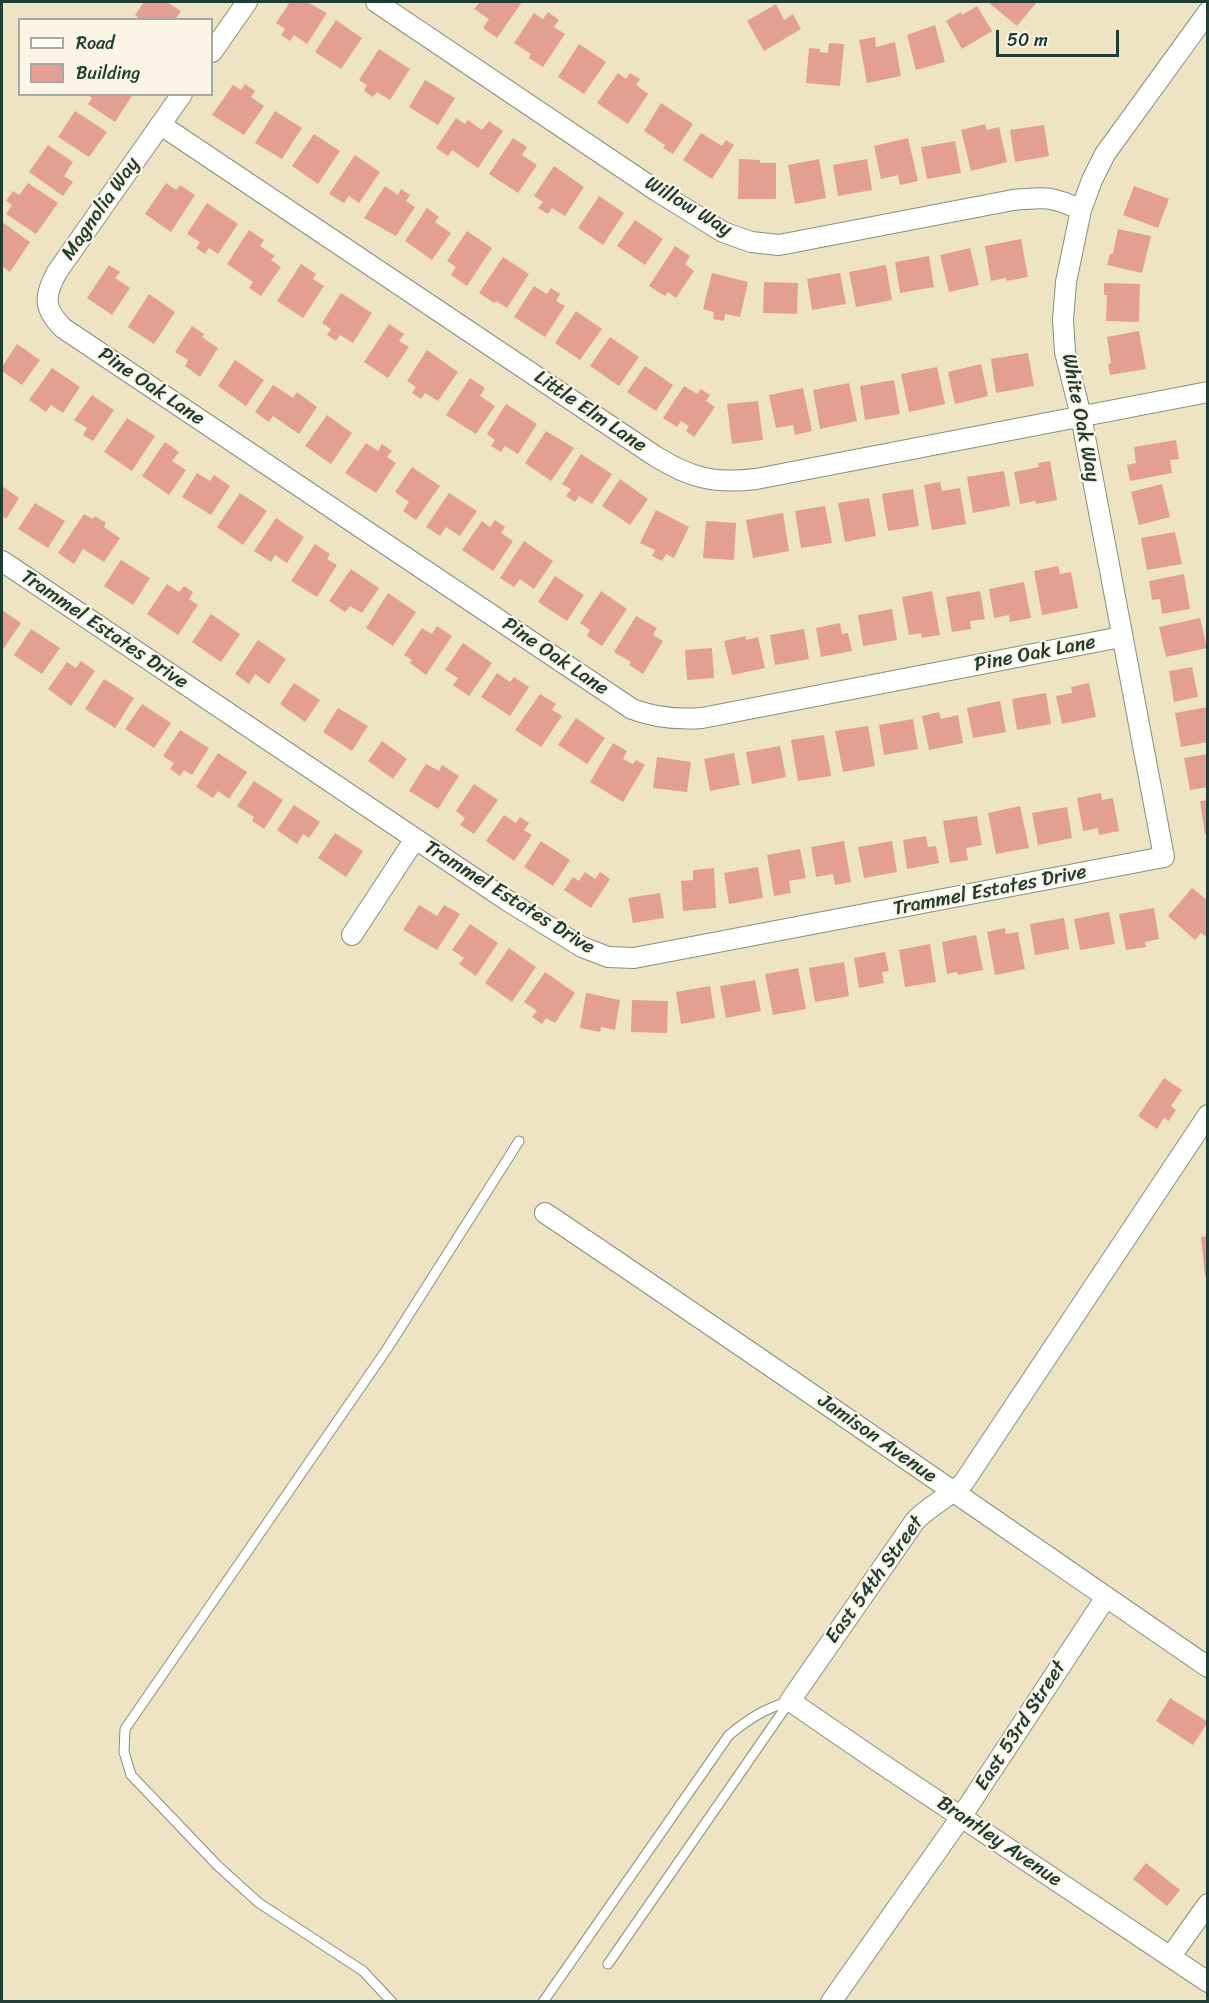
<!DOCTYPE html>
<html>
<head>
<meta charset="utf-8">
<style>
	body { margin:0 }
	#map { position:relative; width:1209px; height:2003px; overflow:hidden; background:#eee4c4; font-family:Sriracha,sans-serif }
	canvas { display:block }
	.frame { position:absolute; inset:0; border:3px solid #1f3d34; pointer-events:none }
	.legend { position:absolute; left:18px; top:18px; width:195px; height:78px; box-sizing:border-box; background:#fcf5e5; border:2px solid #a4ab9e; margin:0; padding:8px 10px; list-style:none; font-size:18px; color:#1f3d34 }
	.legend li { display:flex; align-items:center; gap:12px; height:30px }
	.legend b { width:30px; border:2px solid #a4ab9e }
	.scale { position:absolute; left:996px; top:30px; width:123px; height:27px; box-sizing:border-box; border:3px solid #1f3d34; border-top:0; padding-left:8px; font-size:18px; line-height:21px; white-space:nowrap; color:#1f3d34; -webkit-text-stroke:4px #fcf5e5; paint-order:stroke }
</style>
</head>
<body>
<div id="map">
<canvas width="1209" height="2003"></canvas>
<div class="frame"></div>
<ul class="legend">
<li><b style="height:8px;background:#fff"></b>Road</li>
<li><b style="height:16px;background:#e39f94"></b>Building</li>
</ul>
<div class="scale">50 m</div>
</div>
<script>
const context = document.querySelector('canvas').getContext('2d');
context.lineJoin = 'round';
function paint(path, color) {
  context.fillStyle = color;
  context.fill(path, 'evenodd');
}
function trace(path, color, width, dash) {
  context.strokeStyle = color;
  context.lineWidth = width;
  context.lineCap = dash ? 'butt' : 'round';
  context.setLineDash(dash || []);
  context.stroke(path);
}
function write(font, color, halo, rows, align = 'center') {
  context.font = font + ' Sriracha,sans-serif';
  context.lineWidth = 4.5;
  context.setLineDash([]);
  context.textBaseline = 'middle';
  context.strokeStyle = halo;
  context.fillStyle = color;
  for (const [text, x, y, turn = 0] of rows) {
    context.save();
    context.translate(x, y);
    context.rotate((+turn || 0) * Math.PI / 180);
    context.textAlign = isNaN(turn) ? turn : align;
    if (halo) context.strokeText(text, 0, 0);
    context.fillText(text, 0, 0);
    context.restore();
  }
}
const building = new Path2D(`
	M144,2H167L181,11L175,20H141L135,15Z
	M290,2H307L327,13L307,44L294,35L290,41L281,35L285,29L276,23Z
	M480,2H522L497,38L483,28L489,19L474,9Z
	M990,2H1037L1017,26L989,3Z
	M776,4L784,20L793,14L801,29L764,51L747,21Z
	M977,6L992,31L962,49L946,21L961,12L962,15Z
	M548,12L559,20L554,27L565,34L543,67L529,58L531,54L514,43L534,13L543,19Z
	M336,20L362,38L341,69L315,52Z
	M935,25L945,62L916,70L907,35Z
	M875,37L876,47L895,42L901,76L867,83L859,40Z
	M829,43L844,44L840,86L806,83L809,48L820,49V52L828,53Z
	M579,44L606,62L584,94L558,77Z
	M379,49L410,69L390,100L377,92L373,97L364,91L367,85L359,80Z
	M618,73L626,79L630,73L640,79L636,85L648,94L628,124L597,103Z
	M425,80L455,98L438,125L409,107Z
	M245,84L255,91L251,97L264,106L244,135L212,115L233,85L241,90Z
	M87,94H133L115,122L88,104L92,98Z
	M661,103L693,124L673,154L663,148L665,145L644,131Z
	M75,111L107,132L89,157L58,137Z
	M275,111L302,128L282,159L255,143Z
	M456,118L465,124L468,120L482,130L489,121L503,131L478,168L452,150L448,156L436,148Z
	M985,124L987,130L999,127L1007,162L971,171L961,130Z
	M1044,125L1049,156L1015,162L1010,130Z
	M701,133L722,146L726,140L734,145L712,179L683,160Z
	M314,134L340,151L318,184L292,166Z
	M513,138L527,147L522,155L537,165L518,193L489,174Z
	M908,138L918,181L900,185L898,175L881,179L874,146Z
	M955,141L961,173L927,179L921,147Z
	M48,145L73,162L64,176L73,182L63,196L29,172Z
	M355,155L380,172L359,203L349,196L344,203L329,194Z
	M739,159L760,160V163H776V199H738Z
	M819,159L826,198L795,204L788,165Z
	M867,159L872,190L838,196L833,165Z
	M554,166L584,187L565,216L552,208L548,214L538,208L543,202L534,196Z
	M28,183L58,203L36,234L6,214L12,205L6,201L13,191L19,195Z
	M166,183L176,190L180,185L195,195L171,232L145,214Z
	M385,186L398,195L401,189L410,195L406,201L415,207L396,236L364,218Z
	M1134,186L1169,199L1158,228L1123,215Z
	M599,196L624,213L603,245L578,228Z
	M207,203L238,224L218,254L209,248L205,254L196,248L200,242L187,234Z
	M427,208L439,217L435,222L451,233L432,260L405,241Z
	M635,220L663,239L645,265L617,246Z
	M2,222L30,242L10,272L2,266Z
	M1118,229L1151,236L1142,273L1107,265L1110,254H1113Z
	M249,230L264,240L260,246L275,256L271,260L281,267L261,296L249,288L253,282L227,264Z
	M467,231L492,248L467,286L451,275L456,267L447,261Z
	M1021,239L1028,277L1007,281L1006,278L991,281L985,246Z
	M675,246L690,256L685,264L694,271L676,298L668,292L665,296L649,286Z
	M970,248L979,285L949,292L940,255Z
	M929,256L934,287L900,293L895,262Z
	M503,257L529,274L507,308L496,301L494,303L479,293Z
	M301,264L316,274L313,279L324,286L303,318L277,301Z
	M109,265L120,272L115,278L130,288L112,315L87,298Z
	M886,265L892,300L856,307L849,272Z
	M712,273L748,282L740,317L725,314L724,321L713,319L714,312L703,309Z
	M840,273L846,304L812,310L807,279Z
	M764,282L798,283L797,314L763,313Z
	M1104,283L1140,284L1139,322L1106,321L1107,295H1104Z
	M534,286L547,294L551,288L560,294L556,301L565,306L545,337L514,317Z
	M341,293L372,313L353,343L340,335L336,341L327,335L331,329L322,323Z
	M149,294L175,312L154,344L128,327Z
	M576,311L602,329L580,360L555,343Z
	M389,324L404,334L399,341L409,347L388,378L364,362Z
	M192,326L204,334L202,337L218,348L200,377L185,366L188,360L175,352Z
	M1139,331L1146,369L1110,375L1108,364L1111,363L1107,337Z
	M610,337L639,357L619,386L590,366Z
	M17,344L40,360L22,385L2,371V367Z
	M427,350L458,372L438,401L425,393L421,399L412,393L416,387L407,381Z
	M1028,353L1034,386L996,393L991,359Z
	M235,360L264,380L246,406L218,386Z
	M981,364L988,396L955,404L948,372Z
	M645,366L673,385L656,411L627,392Z
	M937,367L945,404L909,412L901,374Z
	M52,368L80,387L63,413L51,405L46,412L29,400Z
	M470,378L485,388L480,396L495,406L476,434L446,415Z
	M894,380L900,414L865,420L860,386Z
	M849,383L857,421L820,429L813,390Z
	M273,385L293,398L297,392L317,407L299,434L273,416L269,422L255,412Z
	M684,386L697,394L701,389L710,395L706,401L715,407L694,437L686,431L689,426L681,421L677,427L663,418Z
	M803,388L812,431L795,435L793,425L776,428L769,395Z
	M92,395L114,410L93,441L83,435L87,428L74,420Z
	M758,401L763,440L732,444L727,404Z
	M506,404L537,424L518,454L505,446L501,452L491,446L495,440L487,434Z
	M327,415L352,433L331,464L305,446Z
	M127,418L155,436L132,471L104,452Z
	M546,431L574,448L551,481L525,463Z
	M1176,440L1179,459L1170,460L1172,473L1130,481L1127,465L1136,463L1134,447Z
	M165,442L179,452L172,461L186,470L169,495L142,476Z
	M366,443L378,451L382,444L392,451L387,457L396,463L376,493L345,473Z
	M581,454L612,474L592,504L579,496L575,502L566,496L571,489L562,484Z
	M1050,461L1057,500L1036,504L1035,501L1020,504L1014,472L1039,467L1038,463Z
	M412,467L440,486L416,520L403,511L409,502L395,492Z
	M1004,471L1010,506L973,513L967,477Z
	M197,473L210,481L214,475L230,486L211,515L182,497Z
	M620,479L648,499L630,525L602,506Z
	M940,482L942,491L960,488L966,524L932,530L924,485Z
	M1162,484L1170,517L1139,525L1131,492Z
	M2,486L19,498L6,519L2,516Z
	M913,489L919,526L888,531L882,494Z
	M240,493L267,511L243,545L217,527Z
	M449,493L477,511L460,536L446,527L440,536L426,527Z
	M869,498L876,536L845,542L838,503Z
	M35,503L65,521L48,548L18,529Z
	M825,506L832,543L801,548L795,511Z
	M656,510L689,527L674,558L666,554L662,561L652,556L655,550L640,543Z
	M783,513L789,551L753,558L746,520Z
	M84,514L93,519L95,516L106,523L104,527L120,538L104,562L83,549L74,564L58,553Z
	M276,518L304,537L287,563L275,555L271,562L254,551Z
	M495,520L505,527L501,533L513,541L493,571L462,550L482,521L490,527Z
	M706,521L736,523L734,560L703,558Z
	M1175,532L1182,564L1147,570L1141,538Z
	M524,541L553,561L534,589L520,579L514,587L500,578Z
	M315,544L330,554L327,559L337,565L317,597L291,581Z
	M121,560L150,578L133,605L104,586Z
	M1058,566L1060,574L1071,572L1078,608L1042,615L1034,571Z
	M351,569L379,588L362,613L350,606L345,612L329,601Z
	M1184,574L1190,609L1162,614L1160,599L1152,600L1149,581Z
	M555,576L584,595L567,621L538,602Z
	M1024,582L1031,618L1010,622L1009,615L994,618L989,589Z
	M167,584L179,592L184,586L193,592L189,599L198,605L178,635L147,614Z
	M601,591L627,609L602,646L587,636L590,630L580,623Z
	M932,591L940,635L922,638L921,633L909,635L902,597Z
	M980,591L985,619L970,621L971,629L952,632L946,597Z
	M388,593L416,612L393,646L366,628Z
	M892,609L897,640L863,646L858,615Z
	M2,610L21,623L2,651Z
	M211,614L240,634L221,662L192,642Z
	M636,616L657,628L653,635L663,641L643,674L629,665L631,662L614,652Z
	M1200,618L1207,648L1166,657L1159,627Z
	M840,623L842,634L848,633L852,651L821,657L816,628Z
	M437,626L452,636L426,675L410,663L412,660L404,655L422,628L432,634Z
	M31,629L60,648L42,674L14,655Z
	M804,629L809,659L775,665L770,635Z
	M745,636L746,640L758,637L765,668L732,675L724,641Z
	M258,640L286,659L269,684L255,674L249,684L235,674Z
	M463,643L492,663L469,696L453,685L458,678L445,670Z
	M712,648L714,678L687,680L685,650Z
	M81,661L95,671L71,706L48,689L67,662L76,668Z
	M1192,667L1198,697L1174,702L1169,671Z
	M497,673L510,682L514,677L529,687L510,716L481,697Z
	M104,679L134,698L115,728L85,709Z
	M294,683L320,700L305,722L280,704Z
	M1089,683L1096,717L1062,724L1056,696L1072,693L1071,687Z
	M1046,693L1051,724L1017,730L1012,699Z
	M540,694L556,704L552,710L562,716L541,747L515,730Z
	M1000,701L1006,732L973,738L967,708Z
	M142,704L171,723L154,748L125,729Z
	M1208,707V742L1181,747L1175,713Z
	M338,708L368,726L352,751L323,732Z
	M939,712L941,719L958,715L963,743L929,750L922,716Z
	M576,718L605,738L587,764L558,745Z
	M913,719L918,749L884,755L879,725Z
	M868,726L875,766L843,772L835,731Z
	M180,730L209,748L192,775L184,770L180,776L170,769L174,763L163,756Z
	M824,735L831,776L798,781L791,740Z
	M382,741L407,759L393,779L368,761Z
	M613,743L627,751L623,759L633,764L636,760L645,765L623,802L590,782Z
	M780,746L786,777L752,784L746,752Z
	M218,753L247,772L229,799L218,791L213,798L196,787Z
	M734,753L740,785L710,791L704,759Z
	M1208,754V787L1190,790L1184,758Z
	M657,757L691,762L687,792L653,788Z
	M426,764L439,771L442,765L459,776L438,809L409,791Z
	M254,781L283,800L264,829L252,821L254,817L237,806Z
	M474,784L498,800L474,834L460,825L465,818L456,811Z
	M1101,793L1102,800L1113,798L1119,831L1099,835L1098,828L1083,831L1077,798Z
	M1208,800V834H1205L1200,801Z
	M294,805L320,822L309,838L303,834L297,844L277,830Z
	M1020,806L1029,848L996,854L988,813Z
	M1067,807L1072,838L1038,845L1032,813Z
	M504,815L516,823L520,817L529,823L524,830L532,835L514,861L486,841Z
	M977,816L982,845L966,848L968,860L950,863L943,821Z
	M335,833L363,851L346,877L318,858Z
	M926,836L928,847L936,846L939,863L907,869L903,840Z
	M541,841L570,860L553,886L524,867Z
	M844,841L851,882L835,885L833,874L816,877L811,847Z
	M892,841L897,872L864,878L858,847Z
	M800,849L806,878L789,881L791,893L774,896L767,855Z
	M758,867L763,898L729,904L724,873Z
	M714,868L716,908L683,911L681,881L693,880V870Z
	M585,872L595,879L600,872L610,879L591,908L564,890L573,877L579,881Z
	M1192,888L1208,901V938L1201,933L1195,940L1168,916Z
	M660,893L664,918L633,923L628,898Z
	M419,905L437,916L444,905L460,914L437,950L403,930Z
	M1154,908L1159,939L1145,942L1146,947L1126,950L1119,914Z
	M1109,912L1115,944L1080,950L1074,919Z
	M1064,918L1069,949L1035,955L1030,924Z
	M470,924L498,943L476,976L459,964L464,958L452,950Z
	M1005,928L1006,934L1018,932L1025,969L995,975L987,932Z
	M976,935L983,970L958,975L957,972L947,974L942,942Z
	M930,944L936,982L905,987L899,950Z
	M509,948L536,967L512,1002L485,983Z
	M885,952L889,971L882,972L884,983L859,988L854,958Z
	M844,962L849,996L815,1002L809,968Z
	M798,968L806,1009L773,1015L765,974Z
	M545,972L575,993L555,1023L546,1018L542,1024L532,1017L537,1011L524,1002Z
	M755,980L761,1011L726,1018L720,986Z
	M710,986L715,1018L681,1024L676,992Z
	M586,993L620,1000L615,1030L601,1027L600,1032L580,1028Z
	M632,1000L668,1001L667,1033L631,1032Z
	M1164,1078L1182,1090L1171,1106L1176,1110L1169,1121L1164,1118L1157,1129L1138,1116Z
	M1208,1236V1276H1205L1201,1237Z
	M1170,1698L1208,1722L1193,1745L1156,1721Z
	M1146,1863L1180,1890L1167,1906L1133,1879Z`);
const service = new Path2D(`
	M608,1964L790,1701
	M392,2002L363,1971L259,1903L218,1866L131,1775L124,1752L125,1729L387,1349L519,1141
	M543,2002L729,1735C750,1718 764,1709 790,1701`);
const minor = new Path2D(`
	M376,2L657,191L723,232L751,242L779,245L1013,200C1045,197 1052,196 1081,210
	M212,52L247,2
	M182,94L57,272C44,296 43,308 63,328L632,709C656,718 677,720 702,718L1121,637
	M161,125L655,456C690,478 715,484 756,479L1208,392
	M2,561L508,901L582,947L608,957L634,958L1164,857L1081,416L1065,352L1063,320L1066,282L1081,210L1092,180L1105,154L1208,12
	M352,935L415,839
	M1208,1115L964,1482C950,1497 930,1505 915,1521L790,1701L876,1760L1208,1982
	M545,1213C767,1362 987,1515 1208,1667
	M1171,1956L1208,1904
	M831,2002L961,1817L1106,1597`);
const streetNames = [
	["Willow Way",688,207,31],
	["Magnolia Way",101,209,-55],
	["Pine Oak Lane",151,387,34],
	["Little Elm Lane",590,412,34],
	["White Oak Way",1080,418,79],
	["Trammel Estates Drive",104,630,34],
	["Pine Oak Lane",1035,654,-11],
	["Pine Oak Lane",555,657,34],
	["Trammel Estates Drive",990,891,-11],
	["Trammel Estates Drive",509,898,32],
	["Jamison Avenue",877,1439,35],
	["East 54th Street",875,1580,-54],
	["East 53rd Street",1021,1726,-57],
	["Brantley Avenue",999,1842,34]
];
paint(building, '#e39f94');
trace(service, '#86907c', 11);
trace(minor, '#86907c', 22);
trace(service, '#fff', 9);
trace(minor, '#fff', 20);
write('20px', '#1f3d34', '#fcf5e5', streetNames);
</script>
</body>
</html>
